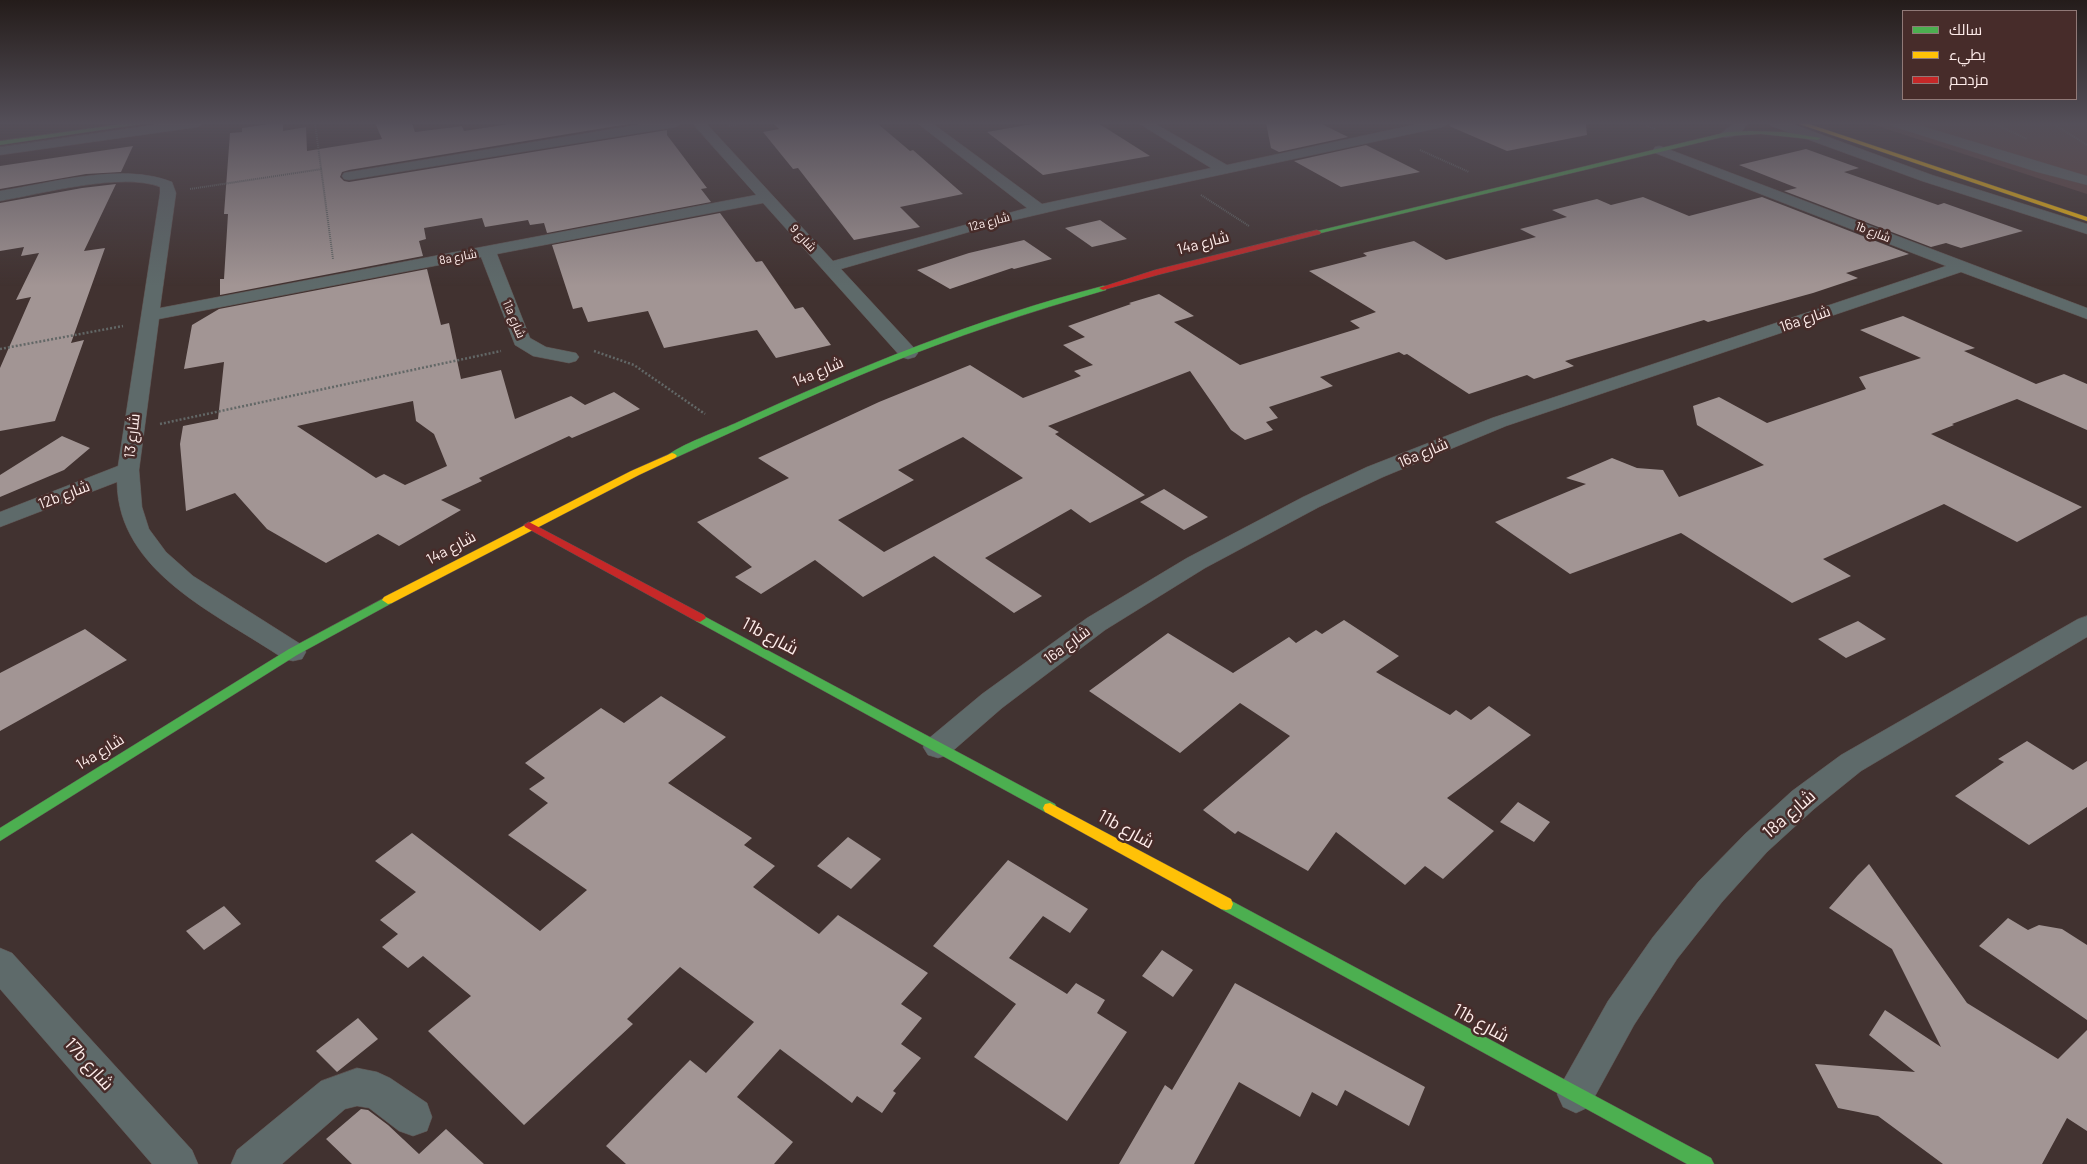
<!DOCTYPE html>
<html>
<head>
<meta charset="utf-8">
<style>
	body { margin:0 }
	#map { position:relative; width:2087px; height:1164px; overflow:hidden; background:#413230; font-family:Barlow,Cairo,sans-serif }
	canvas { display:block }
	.legend { position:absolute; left:1902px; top:10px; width:175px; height:90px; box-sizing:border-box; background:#472c2a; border:1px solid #907977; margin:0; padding:6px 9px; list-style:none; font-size:15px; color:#feecea }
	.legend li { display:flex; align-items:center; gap:10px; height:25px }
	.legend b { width:25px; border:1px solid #907977 }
</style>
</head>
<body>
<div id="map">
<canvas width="2087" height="1164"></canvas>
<ul class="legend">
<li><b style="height:6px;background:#4caf50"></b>سالك</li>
<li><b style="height:6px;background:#ffc107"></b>بطيء</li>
<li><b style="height:6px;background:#c62828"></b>مزدحم</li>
</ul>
</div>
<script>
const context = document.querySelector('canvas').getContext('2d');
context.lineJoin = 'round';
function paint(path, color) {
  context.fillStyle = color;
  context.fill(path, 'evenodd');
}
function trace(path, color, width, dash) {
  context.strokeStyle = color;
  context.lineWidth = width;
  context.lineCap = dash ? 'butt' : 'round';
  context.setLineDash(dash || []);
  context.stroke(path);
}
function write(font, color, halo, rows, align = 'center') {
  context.font = font + ' Barlow,Cairo,sans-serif';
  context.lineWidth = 5;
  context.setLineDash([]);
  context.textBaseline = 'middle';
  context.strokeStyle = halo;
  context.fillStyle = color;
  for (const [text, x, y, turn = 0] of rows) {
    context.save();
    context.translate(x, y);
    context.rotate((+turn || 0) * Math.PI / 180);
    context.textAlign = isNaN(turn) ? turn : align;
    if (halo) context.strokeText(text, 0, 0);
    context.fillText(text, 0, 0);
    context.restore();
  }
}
const green = new Path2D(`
	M1868,123H2087V194Z`);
const building = new Path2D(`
	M275,123H283V131L306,127L307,151L382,139L375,123H412L415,132L462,126L464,131L515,123H635L349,170L342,172L340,177L344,181L349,182L667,130V135L707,188L701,189L711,202L547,233L544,223L530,225L528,220L485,227L482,218L424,228L426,239L419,241L423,256L220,295V279H224L228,214H224L230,133L242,132V128Z
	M773,123H877L910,151L913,150L963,194L900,207L920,227L854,240L798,168L793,169L763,132L779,129Z
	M1037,123H1098L1150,156L1043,175L987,132Z
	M1266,123H1320L1348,137L1279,152L1271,148Z
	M1451,123H1586L1587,135L1507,151L1449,126Z
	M1366,145L1420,172L1341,187L1294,161Z
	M133,146L121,172L86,174L0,189V166Z
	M1806,149L1859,168L1844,172L1938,205L1944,203L2023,231L1961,248L1946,243L1931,247L1784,191L1797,188L1739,165Z
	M116,184L84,251L105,248L71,343L84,340L55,421L0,431V368L31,297L16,300L39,253L21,256L24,247L0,251V203L82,188Z
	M1643,197L1689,216L1762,197L1909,254L1846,273L1858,278L1813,293L1708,322L1704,320L1565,361L1574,366L1534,379L1527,375L1469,394L1407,354L1404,355L1399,352L1320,377L1333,386L1269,407L1278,418L1266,422L1273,430L1245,440L1231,430L1190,371L1048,426L1059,432L1055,434L1145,495L1090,523L1071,509L985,558L1042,596L1014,613L934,556L863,597L815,560L761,594L735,577L752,567L697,522L789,478L758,458L879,402L970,365L1023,398L1081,376L1074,371L1093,365L1063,345L1085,337L1068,326L1131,304L1129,303L1159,294L1194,316L1174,322L1240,365L1360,328L1350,321L1376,312L1309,271L1367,256L1363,253L1414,241L1446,260L1536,237L1520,229L1567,217L1552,210L1597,199L1611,205ZM963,437L1023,478L884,552L838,520L914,480L898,470Z
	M720,213L756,262L762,261L795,309L803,307L831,345L776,358L757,330L664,348L648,311L588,322L582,307L573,309L552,245Z
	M1100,220L1127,239L1092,247L1065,228Z
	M1024,240L1052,259L1014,269L1012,268L950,289L917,270L969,253Z
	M427,269L441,325L449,323L461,379L501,370L515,419L571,396L585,405L614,392L640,409L572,438L569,436L479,478L482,481L441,500L461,510L399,546L378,534L326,563L267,529L235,493L186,511L180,444L183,426L218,419L224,362L184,369L192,325L219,309ZM413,401L416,421L434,434L447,466L405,485L384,474L376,478L297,426Z
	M1903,316L1975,348L1964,351L2036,384L2064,374L2087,384V430L2017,399L1952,424L1954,425L1931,434L2082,507L2017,542L1944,504L1823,559L1851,576L1792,603L1681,533L1570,574L1495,522L1586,484L1566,478L1612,458L1637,468L1663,470L1679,497L1764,465L1697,425L1693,406L1719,397L1767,423L1866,389L1859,377L1921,358L1860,330Z
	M62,436L90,448L64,470L0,497V475Z
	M1164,489L1208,517L1184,530L1140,502Z
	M1344,620L1399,656L1376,672L1450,715L1456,710L1471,720L1489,706L1531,735L1447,798L1494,831L1443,879L1425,866L1405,885L1336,832L1308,871L1238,831L1235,834L1203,810L1290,736L1240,703L1180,753L1089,691L1168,633L1233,673L1289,637L1296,643L1316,630L1322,634Z
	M1858,621L1886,639L1846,658L1818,639Z
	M85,629L127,660L0,731V673Z
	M661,696L726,737L668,783L752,838L744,845L775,866L753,887L819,934L838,915L928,973L901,1004L922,1018L901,1044L921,1058L893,1091L896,1093L882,1113L857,1096L852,1103L780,1049L737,1097L793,1142L774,1164H626L606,1146L690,1060L706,1073L754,1022L680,967L627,1019L633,1024L524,1125L428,1031L471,996L423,956L408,968L382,947L398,934L380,920L416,892L375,861L412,833L540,931L587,890L508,835L548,803L529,789L545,778L525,763L601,708L624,723Z
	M2027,741L2073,770L2087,761V807L2029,845L1955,796L2004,762L1998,759Z
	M1518,802L1550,822L1534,842L1500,822Z
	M848,837L881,859L851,889L817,866Z
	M1008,860L1088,909L1070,933L1043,916L1009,958L1067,994L1076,983L1105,1000L1097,1013L1127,1032L1067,1121L974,1057L1016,1004L933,946Z
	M1869,864L1967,1003L2058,1059L2087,1030V1131L2067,1118L2042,1164H1943L1878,1116L1838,1108L1815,1064L1915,1072L1869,1035L1885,1010L1941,1047L1892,949L1829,908L1858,875Z
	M224,906L241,924L204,950L186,931Z
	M2008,918L2028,930L2039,925L2062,929L2087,945V1020L1979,946Z
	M1162,950L1193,970L1173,997L1142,976Z
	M1235,983L1425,1087L1409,1126L1345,1090L1337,1106L1312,1092L1300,1117L1239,1082L1194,1164H1119L1165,1085L1172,1090Z
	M358,1018L378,1039L337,1072L316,1051Z
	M361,1109L368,1110L388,1125L419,1154L446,1129L484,1164H352L326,1139Z`);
const pathFar1 = new Path2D(`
	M315,123L333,259
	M1641,123L1655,129
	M1993,123L2027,139
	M2052,123L2087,145
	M729,126L743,123
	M1420,150L1469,172
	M190,189L322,169
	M1201,195L1249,226`);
const path = new Path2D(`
	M0,349L123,326
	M594,351L634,365L705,414
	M160,424L501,351`);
const street = new Path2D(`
	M167,123H204L198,127L0,155V147Z
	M649,123H682L676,127L349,180L344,179L342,176L344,173L349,172Z
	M692,123H706L833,261L1027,208L917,123H932L1042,204L1211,168L1138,123H1154L1227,165L1422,123H1449L1443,127L1070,207L993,225L841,269L915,349L918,353L915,357L908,359L901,357L763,203L497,254L530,338L546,347L576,353L579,357L576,361L569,363L533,356L515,345L481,257L159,319L139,470L142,507L149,529L166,552L193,576L302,645L306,652L302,659L293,661L284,659C218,614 118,573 117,482L0,527V512L118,466L160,193V187C123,172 41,194 0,201V191C52,183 122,162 172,182L176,193L160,308L756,195Z
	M1734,123H1747C1744,133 1732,139 1722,137L1720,134Z
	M1770,123H1790L1932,175L2087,224V234L1922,181L1771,126Z
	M1891,123H1912L2087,176V185L2037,172L1892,126Z
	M1660,146L2087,308V319L1961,272L1506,426L1383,477L1319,507L1205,568L1105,630L1002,708L948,755L938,758L928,755L923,747L928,739L982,694L1087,618L1187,558L1303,497L1367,467L1492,418L1946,266L1655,153L1653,150L1655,147Z
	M2087,616V637L1861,771L1814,809L1767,852L1722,902L1677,959L1634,1025L1589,1107L1576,1113L1563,1107L1557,1094L1563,1081L1608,1001L1653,937L1698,882L1745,834L1792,791L1841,755L2078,619Z
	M0,948L12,953L192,1150L198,1164H152L0,989Z
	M357,1068L377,1072L390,1078L427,1103L432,1117L427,1131L413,1136L399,1131L369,1108L357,1106L345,1109L282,1164H231L237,1150L321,1081Z`);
const fast = new Path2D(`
	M129,123H148L0,145V141Z
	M1750,131L1784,132L1821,138L1818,140L1761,134L1727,136L1317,234L1313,232L1727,132Z
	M1103,286H1106V290C1029,312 954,337 880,367C811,395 743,427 675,458H669L667,456C677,446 723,429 738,422C856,368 978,318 1103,286Z
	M388,596L392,597L394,600L392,603L297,655L0,841V828L289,649Z
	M700,614L1055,804L1057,808L1055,812L1050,813L1045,812L696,621L694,618Z
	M1226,898L1711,1158L1714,1164H1687L1221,909L1219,904L1221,899Z`);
const slow = new Path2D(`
	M1806,123L2087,217V221L1799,124Z
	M672,453L675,454L677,456L675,458L639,475L392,603L388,604L382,600L384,597L631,471Z
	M1050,803L1231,899L1233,904L1231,909L1226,910L1221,909L1045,812L1043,808L1045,804Z`);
const jam = new Path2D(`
	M1317,230L1321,232L1320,234L1161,274L1103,290L1099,288L1155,270Z
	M529,522L704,615L706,618L700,622L696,621L525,527L524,525Z`);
const farStreetnames = [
	["12a شارع",989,222,-15],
	["1b شارع",1873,232,21],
	["شارع 9",803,238,47],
	["8a شارع",458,257,-11],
	["11a شارع",514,319,67]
];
const streetNames = [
	["14a شارع",1203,243,-15],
	["16a شارع",1805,319,-19],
	["14a شارع",818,372,-23],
	["شارع 13",132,436,-83],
	["16a شارع",1423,453,-23],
	["12b شارع",64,495,-21],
	["14a شارع",451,548,-28],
	["16a شارع",1067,645,-36],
	["14a شارع",100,752,-32]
];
const nearStreetnames = [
	["11b شارع",770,636,28],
	["18a شارع",1789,814,-41],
	["11b شارع",1126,829,29],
	["11b شارع",1481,1023,29],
	["17b شارع",89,1064,48]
];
paint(green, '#5e4441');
paint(building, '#a29594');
trace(street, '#5e514f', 1);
trace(fast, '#5e514f', 1);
trace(slow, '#5e514f', 1);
trace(jam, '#5e514f', 1);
trace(pathFar1, '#626766', 2, [1, 1]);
trace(path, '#626766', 2.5, [2, 2]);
paint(street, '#5e6a6a');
paint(fast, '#4caf50');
paint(slow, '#ffc107');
paint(jam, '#c62828');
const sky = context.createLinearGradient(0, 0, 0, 286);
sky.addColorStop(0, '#241c1a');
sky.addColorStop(0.43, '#544f59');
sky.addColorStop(1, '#544f5900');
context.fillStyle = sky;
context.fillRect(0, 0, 2087, 286);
write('12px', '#feecea', '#472c2a', farStreetnames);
write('15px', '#feecea', '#472c2a', streetNames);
write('18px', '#feecea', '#472c2a', nearStreetnames);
</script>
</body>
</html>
